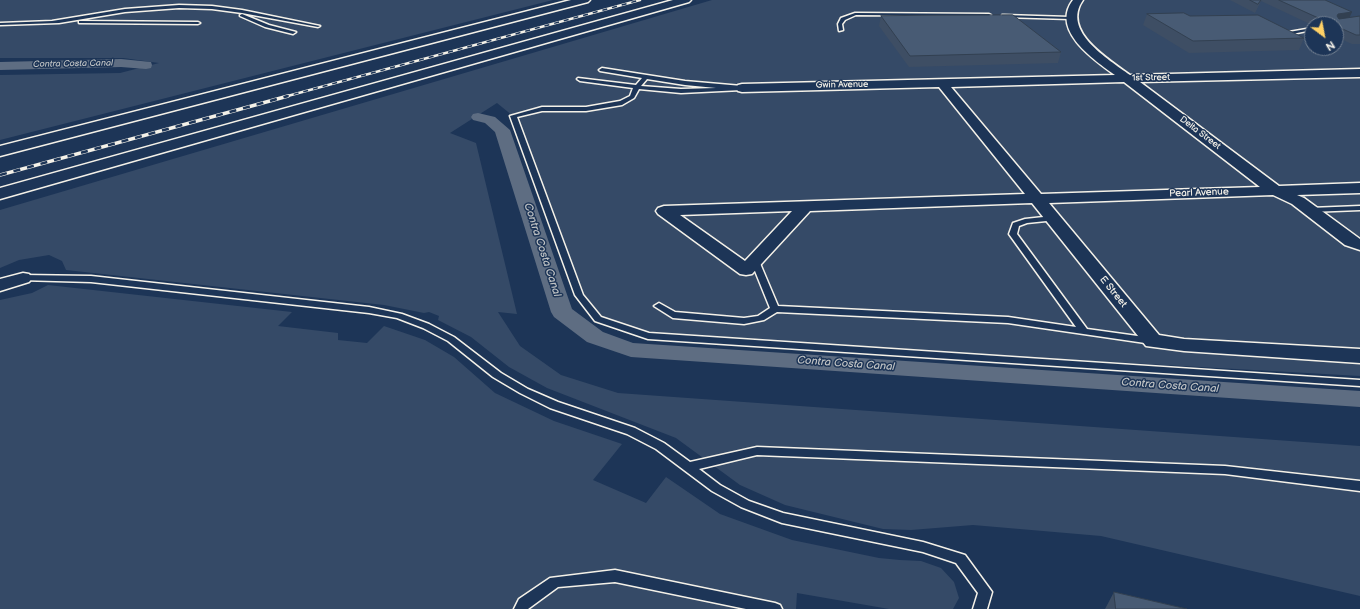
<!DOCTYPE html>
<html>
<head>
<meta charset="utf-8">
<style>
	body { margin:0 }
	#map { position:relative; width:1360px; height:609px; overflow:hidden; background:#1d3557; font-family:"Balsamiq Sans",sans-serif }
	canvas { display:block }
	.north { position:absolute; left:1304px; top:16px; width:40px; height:40px; box-sizing:border-box; background:#1d3557; border:1px solid #738091; border-radius:50%; rotate:148deg; font-size:11px; font-weight:700; line-height:16px; text-align:center; color:#f4f1e8 }
	.north::after { content:''; display:block; margin:auto; width:14px; height:18px; background:#ffd166; clip-path:polygon(50% 0,100% 100%,50% 72%,0 100%) }
</style>
</head>
<body>
<div id="map">
<canvas width="1360" height="609"></canvas>
<div class="north">N</div>
</div>
<script>
const context = document.querySelector('canvas').getContext('2d');
context.lineJoin = 'round';
function paint(path, color) {
  context.fillStyle = color;
  context.fill(path, 'evenodd');
}
function trace(path, color, width, dash) {
  context.strokeStyle = color;
  context.lineWidth = width;
  context.lineCap = dash ? 'butt' : 'round';
  context.setLineDash(dash || []);
  context.stroke(path);
}
function write(font, color, halo, rows, align = 'center') {
  context.font = font + ' "Balsamiq Sans",sans-serif';
  context.lineWidth = 3;
  context.setLineDash([]);
  context.textBaseline = 'middle';
  context.strokeStyle = halo;
  context.fillStyle = color;
  for (const [text, x, y, turn = 0] of rows) {
    context.save();
    context.translate(x, y);
    context.rotate((+turn || 0) * Math.PI / 180);
    context.textAlign = isNaN(turn) ? turn : align;
    if (halo) context.strokeText(text, 0, 0);
    context.fillText(text, 0, 0);
    context.restore();
  }
}
const green = new Path2D(`
	M0,0H553L0,140V75L120,73L159,63L123,58H0Z
	M712,0H1360V376L648,336L598,319L579,295L513,116L497,103L450,133L476,143L517,314L498,312L520,346L561,375L618,393L1360,446V596L1101,536L973,525L911,530L883,529L785,505L740,485L676,438L547,388L509,367L471,337L438,320L439,316L429,312L424,313L384,305L66,270L62,261L49,255L19,260L0,268V210ZM1312,24H1336V48H1312Z
	M48,285L292,312L278,326L338,333V340L367,343L384,326L425,340L454,357L495,393L554,421L622,444L593,480L646,503L666,477L720,514L792,540L879,558L900,560L921,561L941,568L954,582L959,598L953,609H889L797,593L796,609H0V300L32,293Z`);
const canal = new Path2D(`
	M121,59L151,62L152,65L151,68L146,69L121,67L0,70V62Z
	M478,113L495,117L510,130L572,309L603,332L633,343L1360,391V407L631,357L587,342L554,317L551,312L495,132L485,123L473,120L471,117L473,114Z`);
const lane = new Path2D(`
	M179,5L212,6L242,10L320,26L318,27L242,13L212,9L179,8L125,12L59,23L0,25V23L52,21L125,9Z
	M855,13L989,14L991,15L989,16L856,15L845,20L842,24L843,30L839,31L838,24L841,18Z
	M242,14L269,25L296,32L293,34L265,27L240,16V15Z
	M1004,15L1070,17L1072,18L1070,19L1002,17V15Z
	M81,21L198,22L200,23L198,24L79,23V21Z
	M1312,28V30L1292,34L1289,32Z
	M602,68L685,81L742,86L745,88L742,90L681,93L639,89L634,98L622,105L586,111H542L517,117L583,295L601,317L649,333L1360,380V386L648,339L595,321L575,295L510,116L542,107H586L620,101L630,96L633,88L580,81L577,79L578,78L636,85L642,78L600,71L599,70ZM647,79L685,85L716,88L681,89L641,86Z
	M1360,206V210L1310,212L1306,210L1310,208Z
	M1053,216H1056L1057,218L1056,220L1027,223L1019,226L1017,234L1087,329L1152,338L1155,339L1157,341L1155,343L1152,344L1008,323L777,312L764,320L744,324L673,318L654,306L659,303L675,312L744,318L758,316L770,308L751,261L755,258L759,261L778,306L1008,317L1076,327L1009,234L1013,223L1025,219Z
	M23,275L91,276L369,307L402,314L429,324L454,337L501,373L528,389L558,402L635,428L664,443L690,462L757,447L1225,466L1360,481V491L1225,474L757,455L699,469L720,485L749,501L783,513L923,542L965,555L992,592L987,609H973L978,593L956,563L923,552L782,523L741,507L712,491L656,449L627,434L550,408L520,393L493,377L448,341L423,328L397,318L369,313L91,282L20,280L19,278L20,276Z
	M615,570L775,603L780,605L782,609H746L615,582L558,587L528,609H514L519,599L550,578Z`);
const street = new Path2D(`
	M1073,0H1083C1061,31 1108,59 1130,75L1360,69V77L1140,82L1279,186L1360,183V193L1297,195L1304,198L1360,239V250L1345,245L1292,204L1273,195L1049,203L1159,335L1184,339L1360,349V363L1184,351L1146,346L1032,203L810,211L752,274L746,275L740,274L658,214L656,211L658,208L664,206L1025,194L939,87L742,92L738,91L736,88L738,85L742,84L1115,75C1094,60 1050,30 1073,0ZM1124,82L1260,187L1041,194L951,87ZM792,211L745,261L680,215Z
	M23,273L29,274L32,278L29,282L0,291V279Z`);
const highway = new Path2D(`
	M571,0H590L588,2L0,156V146Z
	M673,0H691L689,2L0,199V188Z`);
const railFar1 = new Path2D(`
	M284,97L640,0`);
const rail = new Path2D(`
	M0,175L288,96`);
const wall = new Path2D(`
	M1230,0H1325L1350,17L1360,16V44H1352L1336,37V24H1312V25L1261,1L1255,13Z
	M1147,14L1190,16L1304,38L1299,50L1189,53L1143,25Z
	M881,16L1061,52L1058,63L909,67L879,26Z
	M1114,592L1187,609H1105Z`);
const shadedWall = new Path2D(`
	M1352,12L1348,21L1334,23L1337,16L1338,14Z`);
const building = new Path2D(`
	M1250,0H1261L1258,4Z
	M1279,0H1325L1352,12L1338,14L1337,16L1339,19L1360,16V35H1356L1336,26V24H1332Z
	M1184,13L1190,16L1258,15L1304,38L1193,41L1147,14Z
	M1013,15L1061,52L910,56L881,16Z
	M1114,592L1187,609H1116Z`);
const farWaternames = [
	["Contra Costa Canal",73,64,-1]
];
const farStreetnames = [
	["1st Street",1151,78,-1],
	["Gwin Avenue",842,85,-1],
	["Delta Street",1200,133,37]
];
const streetNames = [
	["Pearl Avenue",1199,193,-2],
	["E Street",1113,292,51]
];
const waterNames = [
	["Contra Costa Canal",542,250,72],
	["Contra Costa Canal",846,364,4],
	["Contra Costa Canal",1170,386,4]
];
paint(green, '#354a67');
paint(canal, '#5e6d82');
trace(lane, '#f4f1e8', 3);
trace(street, '#f4f1e8', 3);
trace(highway, '#f4f1e8', 3);
paint(lane, '#1d3557');
paint(street, '#1d3557');
paint(highway, '#1d3557');
trace(railFar1, '#f4f1e8', 2.5);
trace(rail, '#f4f1e8', 3.5);
trace(railFar1, '#1d3557', 1.5, [5]);
trace(rail, '#1d3557', 2.5, [7]);
paint(wall, '#3e4e64');
paint(shadedWall, '#324051');
paint(building, '#485b74');
trace(building, '#324051', 1);
write('italic 9px', '#c0c3c4', '#1d3557', farWaternames);
write('9px', '#f4f1e8', '#1d3557', farStreetnames);
write('10px', '#f4f1e8', '#1d3557', streetNames);
write('italic 11px', '#c0c3c4', '#1d3557', waterNames);
</script>
</body>
</html>
